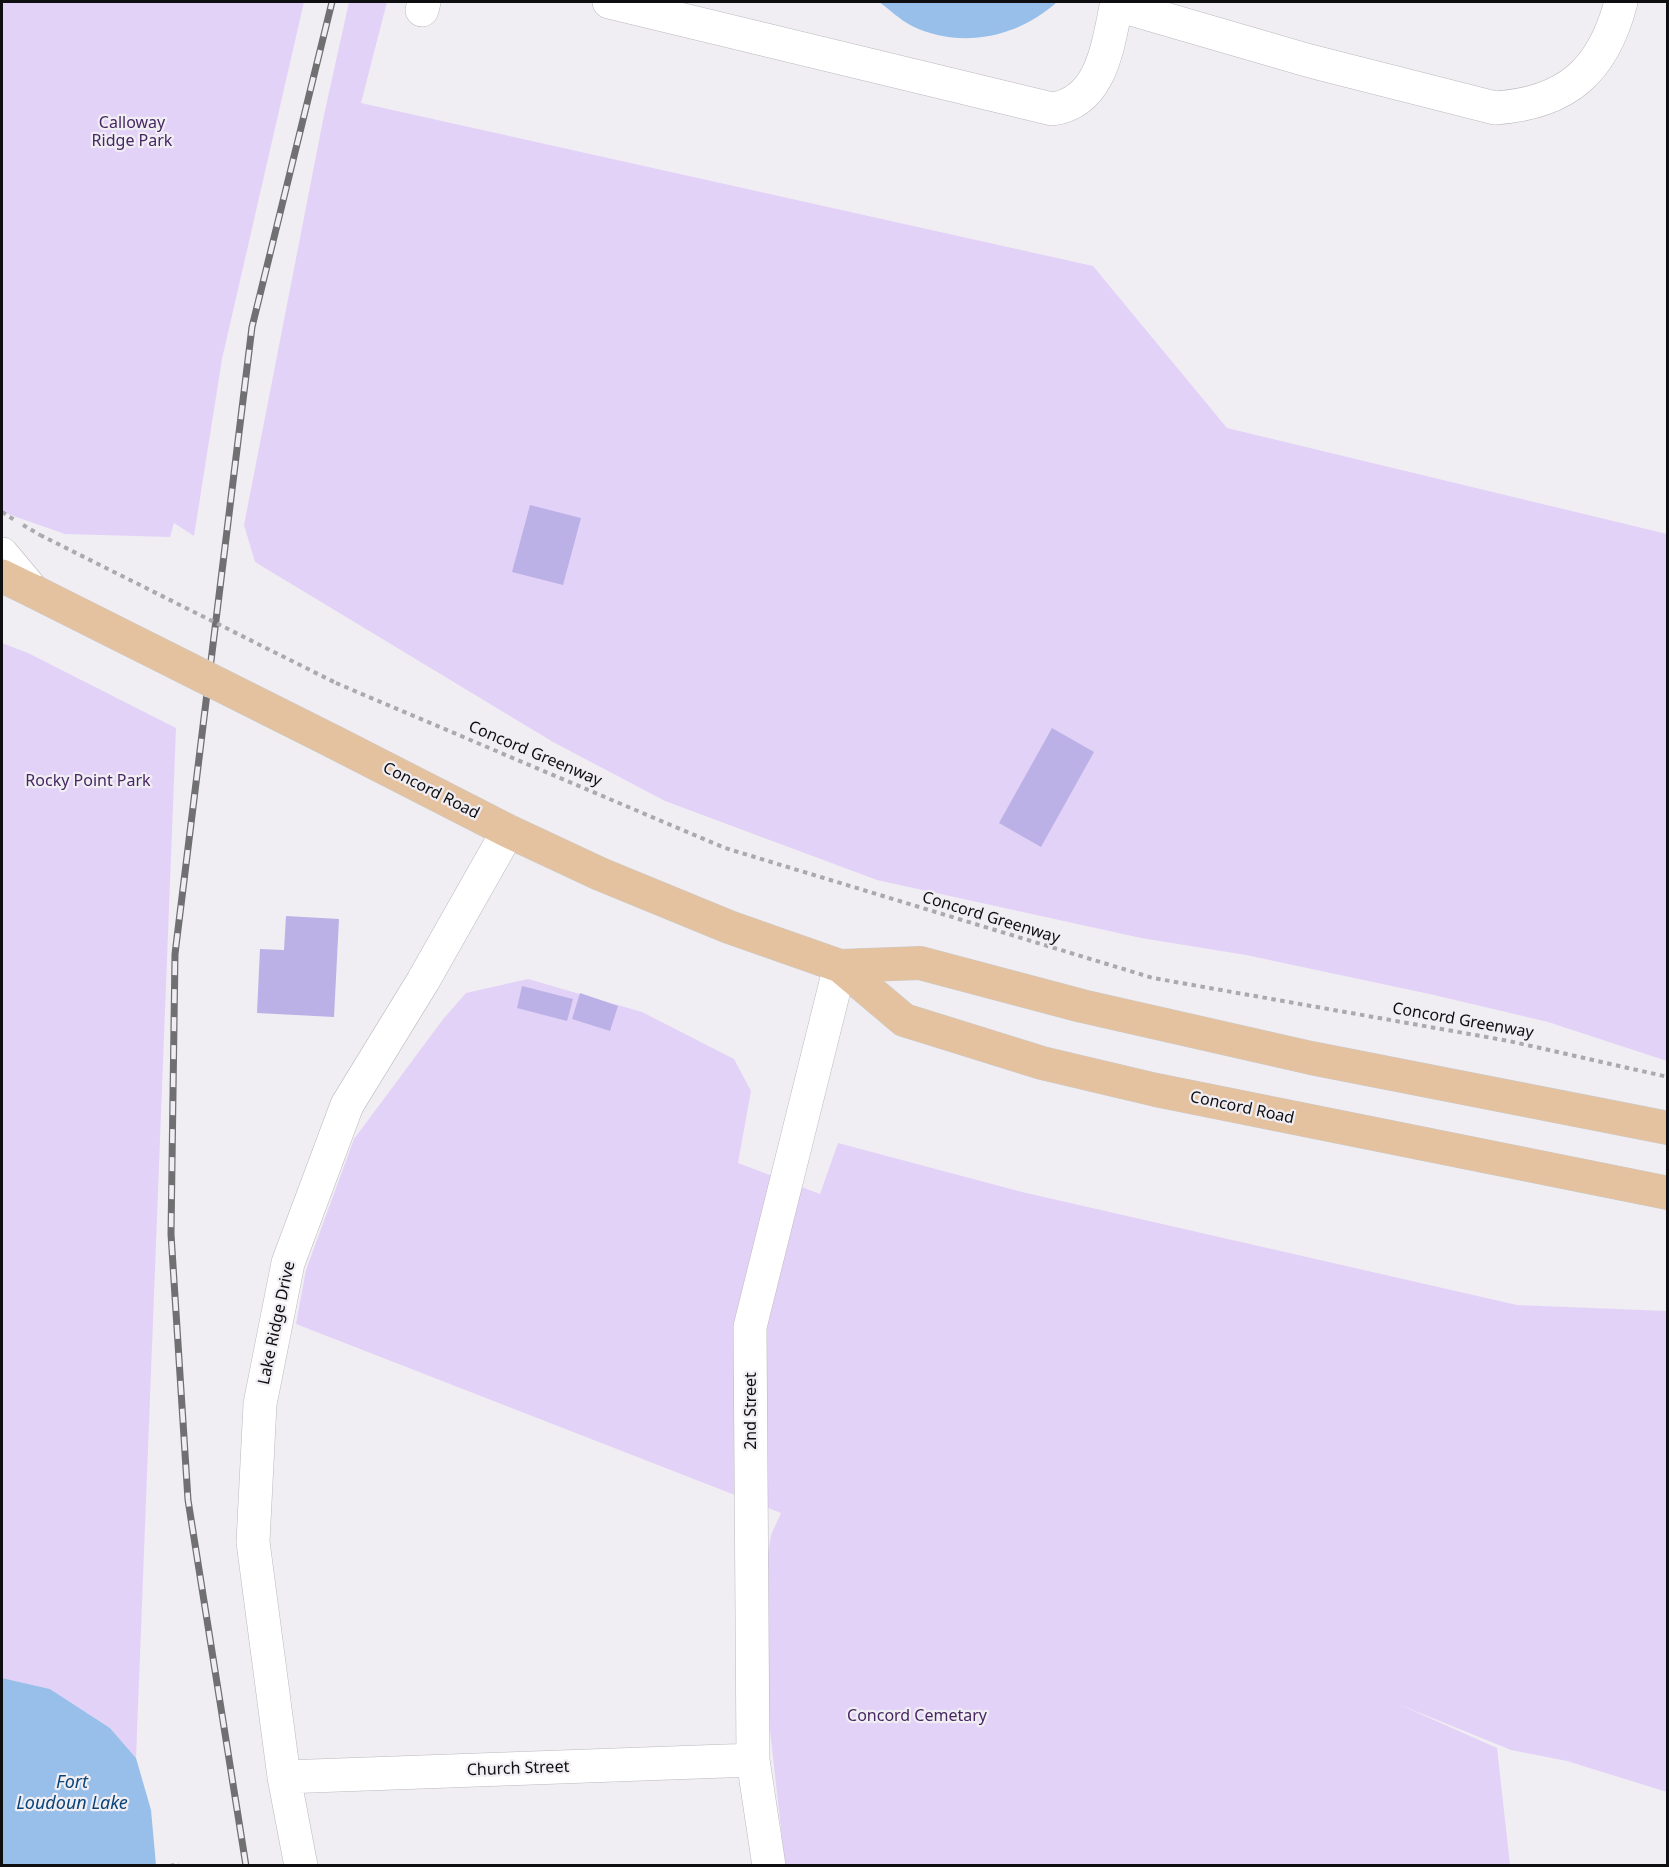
<!DOCTYPE html>
<html>
<head>
<meta charset="utf-8">
<style>
	body { margin:0 }
	#map { position:relative; width:1669px; height:1867px; overflow:hidden; background:#f0eef3; font-family:"Noto Sans",sans-serif }
	canvas { display:block }
	.frame { position:absolute; inset:0; border:3px solid #0f0e10; pointer-events:none }
</style>
</head>
<body>
<div id="map">
<canvas width="1669" height="1867"></canvas>
<div class="frame"></div>
</div>
<script>
const context = document.querySelector('canvas').getContext('2d');
context.lineJoin = 'round';
function paint(path, color) {
  context.fillStyle = color;
  context.fill(path, 'evenodd');
}
function trace(path, color, width, dash) {
  context.strokeStyle = color;
  context.lineWidth = width;
  context.lineCap = dash ? 'butt' : 'round';
  context.setLineDash(dash || []);
  context.stroke(path);
}
function write(font, color, halo, rows, align = 'center') {
  context.font = font + ' "Noto Sans",sans-serif';
  context.lineWidth = 4.5;
  context.setLineDash([]);
  context.textBaseline = 'middle';
  context.strokeStyle = halo;
  context.fillStyle = color;
  for (const [text, x, y, turn = 0] of rows) {
    context.save();
    context.translate(x, y);
    context.rotate((+turn || 0) * Math.PI / 180);
    context.textAlign = isNaN(turn) ? turn : align;
    if (halo) context.strokeText(text, 0, 0);
    context.fillText(text, 0, 0);
    context.restore();
  }
}
const green = new Path2D(`
	M2,2H304L222,359L194,536L174,523L170,537L65,534L2,512Z
	M349,2H387L361,103L1093,266L1227,428L1667,534V1061L1548,1022L1434,995L1246,955L1141,938L877,880L665,801L553,742L255,562L244,525L324,115Z
	M2,643L28,653L176,728L136,1758L110,1728L50,1689L2,1678Z
	M528,979L642,1012L734,1059L751,1091L738,1163L820,1194L838,1143L1022,1192L1517,1305L1667,1311V1792L1567,1761L1511,1750L1398,1704L1497,1748L1510,1865H785L758,1622L771,1535L781,1513L296,1324L306,1270L354,1139L444,1018L466,993Z`);
const water = new Path2D(`
	M879,2H1057C1018,37 962,50 912,26C900,20 889,9 879,2Z
	M2,1678L50,1689L110,1728L136,1758L151,1810L156,1865H2Z`);
const building = new Path2D(`
	M530,505L581,518L563,585L512,572Z
	M1052,728L1094,752L1041,847L999,823Z
	M286,916L339,919L334,1017L257,1013L260,949L284,950Z
	M522,986L573,999L567,1021L517,1008Z
	M580,993L618,1006L610,1031L572,1019Z`);
const path = new Path2D(`
	M2,512L16,521
	M23,525L40,535
	M336,683L725,848L1153,978L1509,1041L1668,1077
	M170,1866L179,1864`);
const minor = new Path2D(`
	M609,2L1052,109C1103,102 1108,43 1117,2
	M1117,5L1310,61L1495,108C1567,103 1603,71 1621,2
	M422,10L424,2
	M2,554L33,591
	M284,1777L753,1760
	M301,1866L284,1777L253,1542L260,1404L288,1263L347,1105L423,981L508,831
	M769,1866L753,1760L750,1327L840,966`);
const major = new Path2D(`
	M2,576L33,591
	M334,742L508,831L600,874L729,927L840,966L904,1020L1042,1063L1156,1090L1668,1193
	M840,966L920,963L1082,1006L1311,1058L1668,1128`);
const rail = new Path2D(`
	M246,1866L188,1500L171,1234L175,954L252,327L332,2`);
const pathBridge = new Path2D(`
	M40,535L336,683`);
const majorBridge = new Path2D(`
	M33,591L334,742`);
const parkNames = [
	["Calloway",132,123],
	["Ridge Park",132,141],
	["Rocky Point Park",88,781],
	["Concord Cemetary",917,1716]
];
const streetNames = [
	["Concord Greenway",535,754,23],
	["Concord Road",431,791,27],
	["Concord Greenway",991,918,17],
	["Concord Greenway",1463,1021,10],
	["Concord Road",1242,1108,12],
	["Lake Ridge Drive",277,1323,-78],
	["2nd Street",751,1411,-90],
	["Church Street",518,1769,-2]
];
const waterNames = [
	["Fort",72,1783],
	["Loudoun Lake",72,1804]
];
paint(green, '#e3d2f7');
paint(water, '#98bfea');
paint(building, '#bcb1e6');
trace(minor, '#bab8bd', 34);
trace(major, '#cacaca', 34);
trace(path, '#aaa9ad', 4, [4.5, 4.5]);
trace(minor, '#fff', 33);
trace(major, '#e5c29f', 33);
trace(rail, '#706f72', 7);
trace(rail, '#f0eef3', 4.5, [14]);
trace(majorBridge, '#cacaca', 34, []);
trace(pathBridge, '#aaa9ad', 4, [4.5, 4.5]);
trace(majorBridge, '#e5c29f', 33);
write('16px', '#462763', '#f0eef3', parkNames);
write('16px', '#0f0e10', '#f0eef3', streetNames);
write('italic 18px', '#0a4478', '#f0eef3', waterNames);
</script>
</body>
</html>
